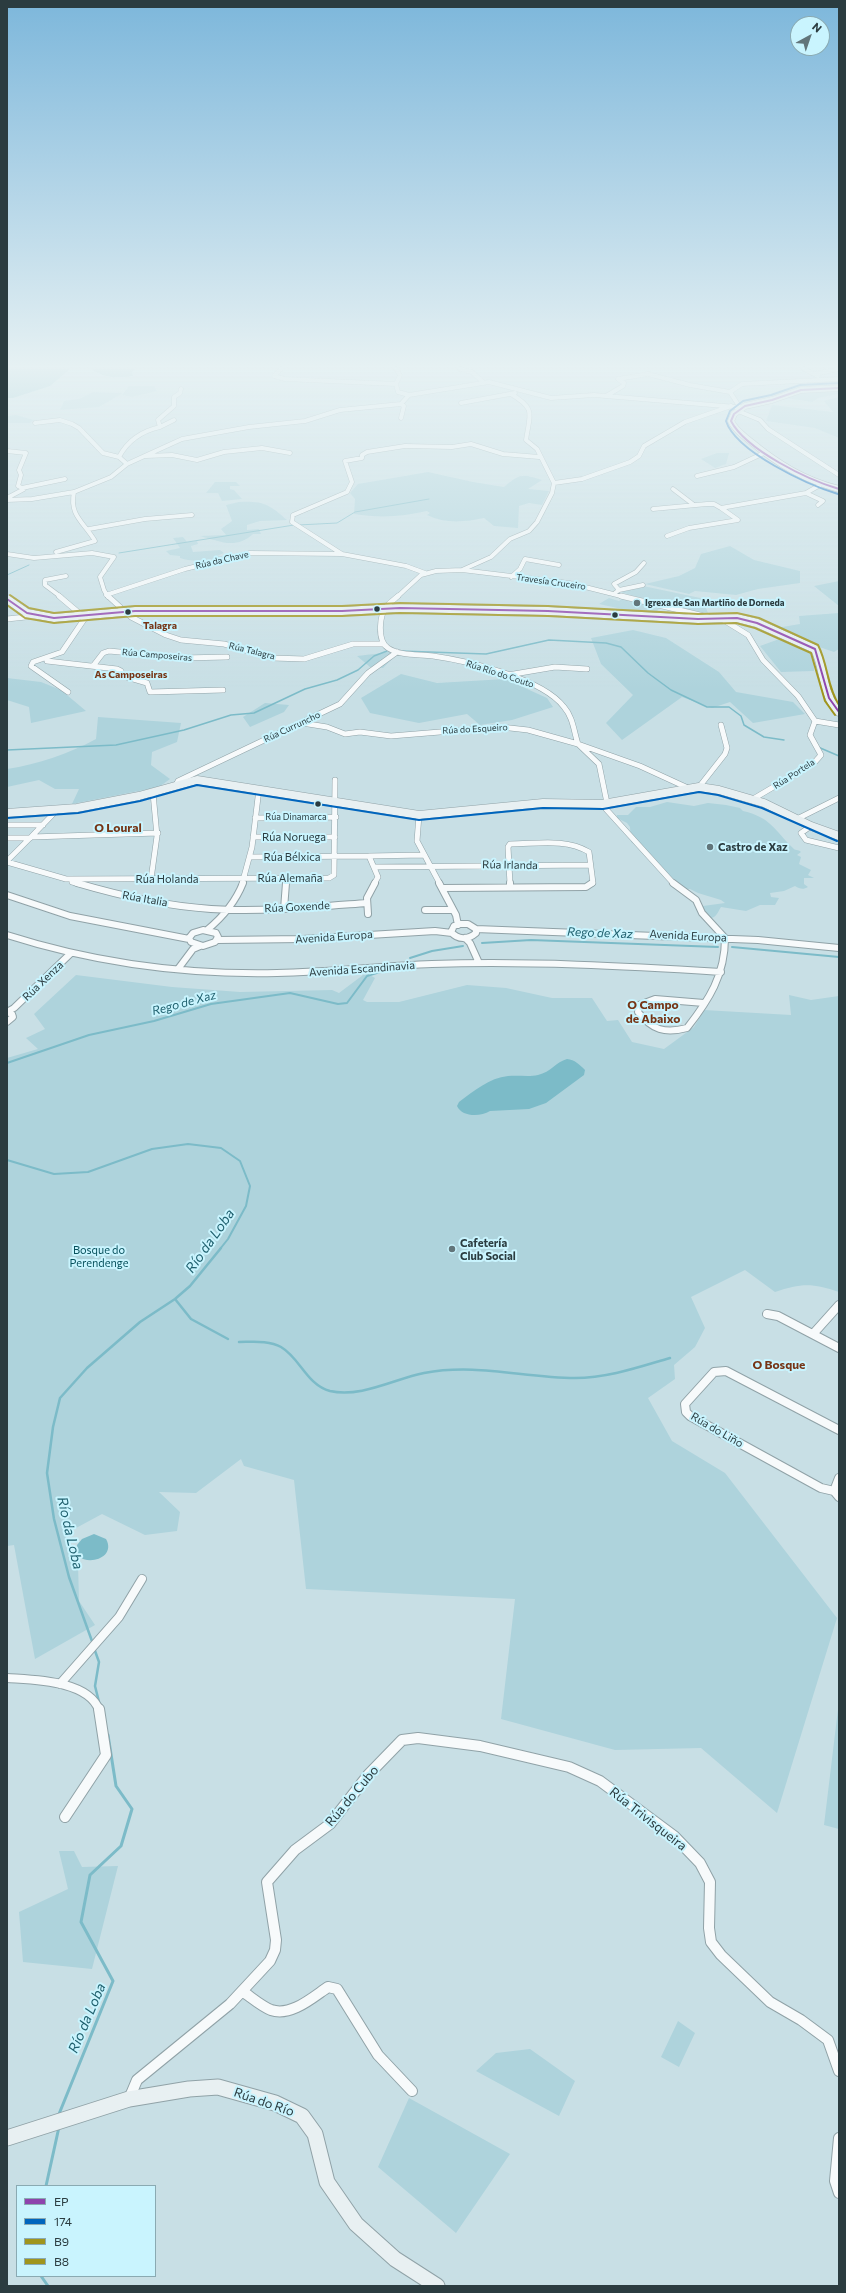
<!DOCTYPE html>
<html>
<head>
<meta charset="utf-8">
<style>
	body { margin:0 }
	#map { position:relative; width:846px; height:2293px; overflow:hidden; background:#c8dfe5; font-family:Commissioner,sans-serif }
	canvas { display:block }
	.frame { position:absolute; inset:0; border:8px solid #2b3c40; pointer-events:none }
	.legend { position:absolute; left:16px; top:2185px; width:140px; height:92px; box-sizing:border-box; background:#c9f4fe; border:1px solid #8aaab2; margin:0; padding:5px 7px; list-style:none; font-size:12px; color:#2b3c40 }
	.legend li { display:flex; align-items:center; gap:8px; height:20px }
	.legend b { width:20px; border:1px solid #8aaab2 }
	.north { position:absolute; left:790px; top:16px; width:40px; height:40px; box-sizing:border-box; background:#c9f4fe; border:1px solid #8aaab2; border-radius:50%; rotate:40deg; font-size:11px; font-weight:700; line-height:16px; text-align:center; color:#2b3c40 }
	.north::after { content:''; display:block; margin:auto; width:14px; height:18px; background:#62757a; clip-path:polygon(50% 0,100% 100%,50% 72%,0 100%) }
</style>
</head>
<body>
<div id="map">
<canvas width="846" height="2293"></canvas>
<div class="frame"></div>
<ul class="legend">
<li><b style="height:5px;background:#8e44ad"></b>EP</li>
<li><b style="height:5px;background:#0065bd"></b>174</li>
<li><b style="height:5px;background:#a0951d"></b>B9</li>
<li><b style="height:5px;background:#a0951d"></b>B8</li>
</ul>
<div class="north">N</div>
</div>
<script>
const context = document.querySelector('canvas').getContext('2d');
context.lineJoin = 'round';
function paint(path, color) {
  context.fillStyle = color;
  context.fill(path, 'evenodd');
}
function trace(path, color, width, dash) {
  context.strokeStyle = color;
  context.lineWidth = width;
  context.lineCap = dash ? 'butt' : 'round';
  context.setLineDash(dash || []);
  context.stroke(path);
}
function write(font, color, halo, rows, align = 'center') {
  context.font = font + ' Commissioner,sans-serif';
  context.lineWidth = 4;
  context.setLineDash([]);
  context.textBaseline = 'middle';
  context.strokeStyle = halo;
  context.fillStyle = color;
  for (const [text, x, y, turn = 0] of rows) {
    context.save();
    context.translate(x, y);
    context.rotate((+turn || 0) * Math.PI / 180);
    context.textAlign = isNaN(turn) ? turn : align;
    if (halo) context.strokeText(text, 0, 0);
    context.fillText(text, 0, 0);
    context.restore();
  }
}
const green = new Path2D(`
	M129,386H154L157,391L132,397L122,395Z
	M839,389V394L818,398L812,402L786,398L799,393Z
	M93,392L123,393L99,407L60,410L64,401L79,399Z
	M839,397V438L815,428L766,421L772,405L833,412L824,401Z
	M16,415L34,420L30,423H7V416Z
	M717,453H729L726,464L715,468L701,459Z
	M428,472L473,482L504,487C521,473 522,474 542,480L528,489L549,491L542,505L529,503L519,506L518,528L494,526L484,518C465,522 445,524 427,515L430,513L427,511C402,517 379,518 354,514L355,499L350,493L358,484Z
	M215,482H236L240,486H230V489L234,490L242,499L222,501L218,493H206Z
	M239,502C263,501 269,504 287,520L260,521L247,525V530L259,529L261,534H253C236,550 219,541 200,536L226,535L221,529L232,521L226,505Z
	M183,537L187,542L197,541L198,544L191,546L193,552L220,550L224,553L217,556H225C210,560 195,563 180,558V556L170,555L166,551L180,548L173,538Z
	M730,546L754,560L800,571V583L758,589L736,595L695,591L689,594L645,584L679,576L695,568L701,554Z
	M839,581V606L814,586Z
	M643,586L710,600L706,608L708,613L684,610L620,592L621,590Z
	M625,596L660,607L654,616L599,604L609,598L619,601Z
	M839,613V649L834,652L790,637L776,628L800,624L799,616Z
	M633,630L666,638L719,672L736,692L793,702L805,714L753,723L730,702L712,708L682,697L622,740L606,723L633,695L601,664L591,638Z
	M782,638L806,646L814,654V671L781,672L760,646Z
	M389,651L397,654L383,668L370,667L357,656C369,654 377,655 389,651Z
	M401,674L437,683L505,679L547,698L553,707L512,720L480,725L467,714L419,723L370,713L361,698Z
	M7,678L41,682L61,690L86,711L31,723L29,707L7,700Z
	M265,703L289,705L284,712L250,727L243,717Z
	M98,717L181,723L177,742L152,752L151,765L170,779L159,787L72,804L79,789H55L39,780L7,787V769C39,764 68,754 96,739Z
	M667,802L694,806L708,803L726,805L740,808L743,811C772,818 774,830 793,848C795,851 798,849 801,852L797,855L801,857L799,864L811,870L808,875L814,878H804V884L808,887C803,890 800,889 795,886L784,891L770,893L771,897L779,898L775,905H760L746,911L721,907C716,915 716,920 705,917L703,906L725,903L721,900L698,893L690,889H684L655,867L646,852L631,842L630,827L627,823L617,818V815H628L636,807H650Z
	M368,974L375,978L363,1000L367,1002H399L467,985L506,988L552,998H592L607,1021L618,1020L632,1042L664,1049L694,1027L704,1010L791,1015L789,995L811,1000L839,996V1292C813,1283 801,1283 775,1292L745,1270L691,1297L705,1328L695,1347L674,1365L675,1379L648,1398L672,1441L725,1473L837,1618L777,1813L701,1748L615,1750L501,1719L515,1599L306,1589L294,1480L244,1466L241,1459L196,1493L159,1492L180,1512L177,1531L145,1535L102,1514L65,1534L68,1550L78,1564L79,1601L95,1625L35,1659L14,1545L7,1546V1058L38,1049L26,1038L45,1029L34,1014L76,975L172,987L240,992L332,990L339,993L363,975Z
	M839,1701V1829L824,1825Z
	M59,1851H74L82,1867L118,1866L92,1969L23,1962L19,1912L68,1889Z
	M678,2021L695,2033L679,2067L661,2057Z
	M530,2049L575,2081L559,2116L476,2071L496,2053Z
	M409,2098L510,2154L456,2233L378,2167Z`);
const water = new Path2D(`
	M7,369H70L50,386L13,398H7Z
	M92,369H135L132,372L133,376C119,378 104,379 92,369Z
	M567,1059C575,1060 579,1064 585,1070L584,1075L546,1103L529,1109L490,1111C480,1117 462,1117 457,1106L459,1102C474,1091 489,1078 508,1076C518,1075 529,1077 538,1075C551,1072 556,1062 567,1059Z
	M94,1534L106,1539C116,1557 90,1566 78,1556L77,1545L82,1539Z`);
const streamFar4 = new Path2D(`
	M298,525L337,523L355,512L429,499
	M119,553L294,525
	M7,575L29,565`);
const streamFar3 = new Path2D(`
	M401,651L486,654L549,640L606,643L621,647L648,673L671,690L707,707H729L741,716L744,725L764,737L784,740
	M818,747L839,756
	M7,750L116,745L184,730L231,715L254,713L305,689L337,680L358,670L374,656L387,651`);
const streamFar2 = new Path2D(`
	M482,943L531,940L718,947
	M732,947L839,957
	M410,958L432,951L463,946
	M7,1063L89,1035L154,1021L211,1004L290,993L338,1004L347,1003L367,976L380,972
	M7,1160L54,1174L88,1172L152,1149L188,1144L221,1148L240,1161L250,1186L246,1206L228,1239L220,1249`);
const streamFar1 = new Path2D(`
	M175,1299L191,1319L228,1339
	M239,1342C252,1342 269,1340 281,1347C300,1358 307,1385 330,1391C361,1398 394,1379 424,1373C477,1363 524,1378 575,1378C608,1378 639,1367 670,1358
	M93,1644L69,1577L54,1519L47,1473L53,1427L60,1398L87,1368L140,1322L175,1299L190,1286L221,1248
	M94,1648L99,1662L95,1686L100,1706`);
const stream = new Path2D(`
	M59,2114L113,1981L81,1922L90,1875L121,1846L132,1809L116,1786L108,1735
	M46,2186L59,2127
	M41,2276L48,2286`);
const streetFar4 = new Path2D(`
	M281,369L274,376L285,379L396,384
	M396,369L400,375L396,384L398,392L409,395
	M460,369L472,372L483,382
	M804,369L818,376
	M814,374L839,369
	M730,392L742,384L839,379
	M511,394C536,409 530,413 526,440L537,449L554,483
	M606,396L623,386L624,383L618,379L648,374L690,385L730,392L739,406
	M461,403L515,393
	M401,404L404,406L401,418
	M738,411L760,420L768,429L839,475
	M35,423L60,420L72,424L79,428L103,453L119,457
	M160,427L174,420
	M7,451L26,453L19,470L21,475L18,486L24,489L7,498
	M146,456L172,455L197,460L224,452L262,448L290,453
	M127,464L119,457C128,440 142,431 160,427L158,420L174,406V397L180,393L181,389
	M697,476L734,467L764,453
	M22,488L65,479
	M673,489L694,505
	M806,493L823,501L818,505
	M7,500L32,499L74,492L111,477L127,464L182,439L249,427L305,421L340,410L401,404L409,395L489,382L551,398L594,395L736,407
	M653,509L707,504H714L721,508L806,493L820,485
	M89,529L145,519L192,515
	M667,536L689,528L738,520L721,508
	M56,552L95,541C84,522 69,516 74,492
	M7,554L34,558L92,553L114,557L100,577L104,590L108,597
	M462,570L569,583L625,597
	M425,573L406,566L342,554L292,522L293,515L347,492L352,482L345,461L362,458V455L367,452L405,446L452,447L471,444L503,454L539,457
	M511,577L520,569L525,559L559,565
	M619,590L643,585
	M615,593L619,590L614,584L636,572L644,563
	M106,595L185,569L250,553L342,554
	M61,597L45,585V580L66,576
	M397,597L421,575L436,571L462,570L491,557L510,539L529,531L537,522L552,493L554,483L582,479L630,462L639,456L644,446L685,422L731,406`);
const streetFar3 = new Path2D(`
	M59,596L85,618L62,652L33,662L31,666L68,692
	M108,596L131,617L166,635L181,640L224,644L273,658L304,659L353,644H383
	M398,596C395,599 390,602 387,606C379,615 377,641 388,648C400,656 419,654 433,656C468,661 542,678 564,707C573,717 574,732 578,744L640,766L688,788
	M621,596L708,617
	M7,619L35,616
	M722,619L748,635L763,660L798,696L815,721
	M47,661L117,669L121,671L123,676L147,683L150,692L223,690
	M93,666L103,653L109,651L183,658L227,657
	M508,675L555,667L587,669
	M815,721L839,725
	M302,723L327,727L345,734L360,732L391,736L501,727L528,730L578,744L599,764L607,803L605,808L674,884
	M176,785L178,781L340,704L368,673L397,652
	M699,787L725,754L727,748L721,725
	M753,799L814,763L821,755L810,735L815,721
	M56,811L31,837L158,833
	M419,815L417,841L440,884
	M255,818L336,817
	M797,819L839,798
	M7,825H43
	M811,826L801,833L806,840L839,848
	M253,837H335
	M7,838H30
	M250,857L369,856
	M7,861L31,837
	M7,862L66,879L329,878L334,875L335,780
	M374,867L590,865
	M151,879L157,836L153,793
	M72,882L80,884
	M242,884L252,847L259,789
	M286,884L287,878
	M374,884L378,877L369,856L424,855
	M510,884L508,847L510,844C537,844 565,838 589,852L593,883L591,884`);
const streetFar2 = new Path2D(`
	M77,883C121,896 166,906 211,909C263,912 315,907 367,903
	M439,883L456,915L458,925
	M510,883V887
	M673,883L696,900L702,913L725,938C725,975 709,1000 687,1028C665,1034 652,1030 638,1012L639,1005L655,999L704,1003
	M442,888L586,887L592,883
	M7,895L70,916L189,939
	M284,909L286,883
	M425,910H453
	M368,914L367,898L375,883
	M459,924H468L476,929V933C468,940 458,940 451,932L454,926Z
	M476,929L758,940L839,948
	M203,930L216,933L218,937L215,942L203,946L191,942L189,938L193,933Z
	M207,930C223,917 235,903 243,883
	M7,935C95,963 185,975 277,973C329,972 381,966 432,964C529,961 625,966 721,972
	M465,938L470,943L479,963
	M217,940L303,939L435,931L452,933
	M178,969L193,949L200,946
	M7,1012L14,1008L71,953
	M7,1012L12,1014L13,1017L7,1022`);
const streetFar1 = new Path2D(`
	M767,1314L778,1316L839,1348
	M813,1334L839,1305
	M839,1478L834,1491L839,1497
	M834,1491L821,1488L690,1416L686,1412L685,1404L714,1372L726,1371L839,1430
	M7,1678C33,1680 88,1680 99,1710
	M60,1684L119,1617L142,1579`);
const street = new Path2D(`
	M65,1817L106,1755L99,1709
	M242,1991C251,1997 261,2006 271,2010C291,2017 313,1997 328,1987L337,1989L378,2055L412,2091
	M129,2099L137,2080L230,2004L270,1961L275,1950L276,1940L267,1882L295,1850L330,1824L368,1775L402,1740L418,1738L480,1746L569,1767L600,1781L674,1836L700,1863L710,1882L709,1928L711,1942L721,1955L770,2002L801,2020L828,2040L839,2071
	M839,2138L835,2181L839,2193`);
const secondaryFar2 = new Path2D(`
	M839,388L801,390L772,400L745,406L734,414L731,421C735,430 743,435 750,441C778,464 804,480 839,489`);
const secondaryFar1 = new Path2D(`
	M7,599L27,613L54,618L135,611H342L400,608L548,611L698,619L737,618L757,623L815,649C825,670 822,695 839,712
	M7,813L77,808L139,796L197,780L419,815L543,803L603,804L699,787L719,790L764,803L811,826L839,836`);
const secondary = new Path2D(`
	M7,2138L129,2099L189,2089L218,2087L275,2103L302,2116L315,2134L327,2182L356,2224L395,2259L437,2286`);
const bus1 = new Path2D(`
	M839,388L801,390L772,400L745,406L734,414L731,421C746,450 808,480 839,489
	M7,599L27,613L54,618L135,611H342L400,608L548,611L698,619L737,618L757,623L815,649L829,698L839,712`);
const bus2 = new Path2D(`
	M838,494C808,485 736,452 726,421L730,411L743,401L771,395L800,385L839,383
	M7,818L78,813L140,801L197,785L419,820L543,808L603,809L699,792L718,795L762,808L837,841`);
const bus3 = new Path2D(`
	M7,605L25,618L54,623L135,616H342L400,613L548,616L698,624L736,623L755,628L811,653L825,701L835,715`);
const bus4 = new Path2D(`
	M10,595L29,608L54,613L135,606H342L400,603L548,606L698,614L737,613L759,618L818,645C828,664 827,687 839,705`);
const markers = [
	[637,603,4,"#62757a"],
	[377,609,3.5,"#2b3c40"],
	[128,612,3.5,"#2b3c40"],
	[615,615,3.5,"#2b3c40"],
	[318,804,3.5,"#2b3c40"],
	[710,847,4,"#62757a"],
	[452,1249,4,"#62757a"]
];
const farStreetnames = [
	["Rúa da Chave",222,560,-13],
	["Travesía Cruceiro",551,582,8],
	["Rúa Talagra",252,651,14],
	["Rúa Camposeiras",157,655,5],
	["Rúa Río do Couto",500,674,18],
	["Rúa Curruncho",292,727,-25],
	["Rúa do Esqueiro",475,729,-3],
	["Rúa Portela",794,774,-33],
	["Rúa Dinamarca",296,817]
];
const farPoinames = [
	["Igrexa de San Martiño de Dorneda",645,603]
];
const farNeighbourhoodnames = [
	["Talagra",160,626],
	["As Camposeiras",131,675]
];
const streetNames = [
	["Rúa Noruega",294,837],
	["Rúa Bélxica",292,857],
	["Rúa Irlanda",510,865,1],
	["Rúa Alemaña",290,878],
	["Rúa Holanda",167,879],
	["Rúa Italia",145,899,10],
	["Rúa Goxende",297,907,-3],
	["Avenida Europa",688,936,3],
	["Avenida Europa",334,937,-4],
	["Avenida Escandinavia",362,969,-4],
	["Rúa Xenza",43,981,-44],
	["Rúa do Liño",717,1430,30]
];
const poiNames = [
	["Castro de Xaz",718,847],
	["Cafetería",460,1243],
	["Club Social",460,1256]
];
const parkNames = [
	["Bosque do",99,1250],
	["Perendenge",99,1263]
];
const neighbourhoodNames = [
	["O Loural",118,828],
	["O Campo",653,1005],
	["de Abaixo",653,1019],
	["O Bosque",779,1365]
];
const waterNames = [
	["Rego de Xaz",600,933,2],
	["Rego de Xaz",184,1003,-15]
];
const nearStreetnames = [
	["Rúa do Cubo",352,1796,-50],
	["Rúa Trivisqueira",648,1819,38],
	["Rúa do Río",264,2102,19]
];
const nearWaternames = [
	["Río da Loba",210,1241,-55],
	["Río da Loba",70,1533,77],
	["Río da Loba",87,2018,-67]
];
paint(green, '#aed3dc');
paint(water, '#7cbbc8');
trace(streamFar4, '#7cbbc8', 1);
trace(streamFar3, '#7cbbc8', 1.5);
trace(streamFar2, '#7cbbc8', 2);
trace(streamFar1, '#7cbbc8', 2.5);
trace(stream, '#7cbbc8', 3);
trace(streetFar4, '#90a2a7', 5);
trace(streetFar3, '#90a2a7', 6);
trace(streetFar2, '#90a2a7', 8);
trace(streetFar1, '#90a2a7', 10);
trace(street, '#90a2a7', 12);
trace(secondaryFar2, '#90a2a7', 7);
trace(secondaryFar1, '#90a2a7', 9);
trace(secondary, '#90a2a7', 17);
trace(streetFar4, '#f7fafb', 4);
trace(streetFar3, '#f7fafb', 5);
trace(streetFar2, '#f7fafb', 6);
trace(streetFar1, '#f7fafb', 8);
trace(street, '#f7fafb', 10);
trace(secondaryFar2, '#e8f0f2', 6);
trace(secondaryFar1, '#e8f0f2', 8);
trace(secondary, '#e8f0f2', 15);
trace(bus1, '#8e44ad', 2);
trace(bus2, '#0065bd', 2);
trace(bus3, '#a0951d', 2);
trace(bus4, '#a0951d', 2);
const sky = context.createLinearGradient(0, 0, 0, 690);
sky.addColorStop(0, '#7db7db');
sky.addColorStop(0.53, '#e6f1f3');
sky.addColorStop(1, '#e6f1f300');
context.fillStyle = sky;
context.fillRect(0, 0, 846, 690);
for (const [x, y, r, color] of markers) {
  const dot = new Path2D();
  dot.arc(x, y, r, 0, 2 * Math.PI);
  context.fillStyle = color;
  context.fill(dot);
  trace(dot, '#c9f4fe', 1.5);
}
write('9px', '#2b3c40', '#c9f4fe', farStreetnames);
write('bold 9px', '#2b3c40', '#c9f4fe', farPoinames, 'left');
write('bold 10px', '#763516', '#c9f4fe', farNeighbourhoodnames);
write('11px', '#2b3c40', '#c9f4fe', streetNames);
write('bold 11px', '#2b3c40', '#c9f4fe', poiNames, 'left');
write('11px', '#06505c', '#c9f4fe', parkNames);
write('bold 12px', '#763516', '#c9f4fe', neighbourhoodNames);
write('italic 12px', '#1f606e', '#c9f4fe', waterNames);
write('13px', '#2b3c40', '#c9f4fe', nearStreetnames);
write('italic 14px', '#1f606e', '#c9f4fe', nearWaternames);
</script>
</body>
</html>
